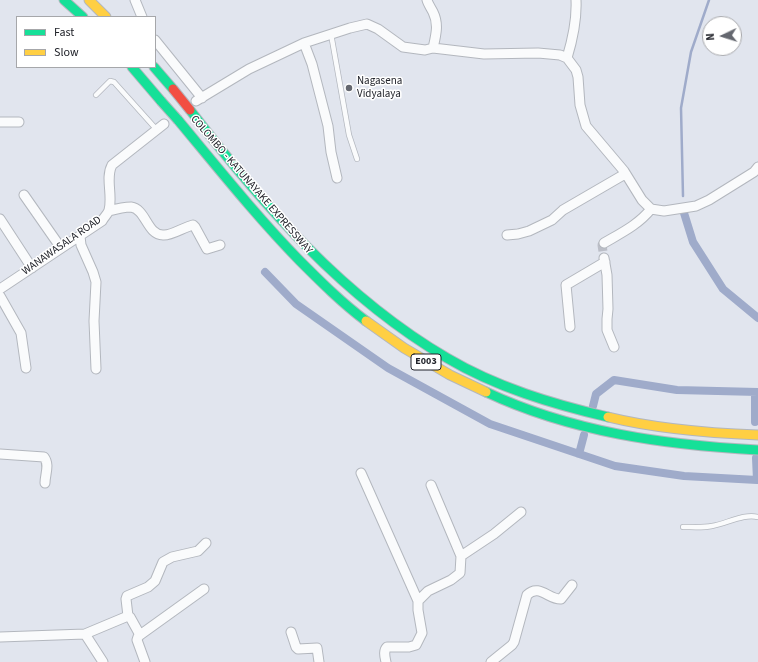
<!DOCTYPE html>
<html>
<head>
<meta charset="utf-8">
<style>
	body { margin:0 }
	#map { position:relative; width:758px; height:662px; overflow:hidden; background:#e1e5ee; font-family:"Source Sans 3",sans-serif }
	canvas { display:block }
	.legend { position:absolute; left:16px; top:16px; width:140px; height:52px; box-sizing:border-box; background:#fff; border:1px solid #a6a7aa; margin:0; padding:5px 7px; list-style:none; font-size:12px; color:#21232a }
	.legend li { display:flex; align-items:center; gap:8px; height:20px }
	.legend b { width:20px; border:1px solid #a6a7aa }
	.north { position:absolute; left:702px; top:16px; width:40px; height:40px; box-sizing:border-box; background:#fff; border:1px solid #a6a7aa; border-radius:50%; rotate:266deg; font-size:11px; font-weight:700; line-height:16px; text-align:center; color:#21232a }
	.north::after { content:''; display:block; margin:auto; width:14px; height:18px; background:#64676f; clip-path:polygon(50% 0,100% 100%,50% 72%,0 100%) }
</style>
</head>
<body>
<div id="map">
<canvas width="758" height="662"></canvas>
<ul class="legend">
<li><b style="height:5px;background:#16e098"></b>Fast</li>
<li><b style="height:5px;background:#ffcf43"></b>Slow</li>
</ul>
<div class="north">N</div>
</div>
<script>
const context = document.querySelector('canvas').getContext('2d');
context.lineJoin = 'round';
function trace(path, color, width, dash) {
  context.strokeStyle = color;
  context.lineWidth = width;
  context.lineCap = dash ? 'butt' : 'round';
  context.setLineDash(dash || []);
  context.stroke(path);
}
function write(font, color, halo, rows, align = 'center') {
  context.font = font + ' "Source Sans 3",sans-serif';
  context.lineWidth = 3;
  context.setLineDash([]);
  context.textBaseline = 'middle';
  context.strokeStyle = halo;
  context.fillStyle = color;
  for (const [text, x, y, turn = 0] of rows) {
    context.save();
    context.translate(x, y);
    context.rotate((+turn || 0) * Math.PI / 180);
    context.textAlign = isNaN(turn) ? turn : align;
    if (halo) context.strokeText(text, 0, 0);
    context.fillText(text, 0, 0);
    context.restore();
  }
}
const stream = new Path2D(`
	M683,196L681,108L691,52L709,0`);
const canal = new Path2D(`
	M684,213L693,242L723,289L758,318
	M265,272L296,304L388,368L490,424L615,466L684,476L757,480L756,458
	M755,392V422
	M593,406L596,394L614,380L677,390L758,392
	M579,454L584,435`);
const streetTunnel = new Path2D(`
	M604,243L602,245L604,258`);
const lane = new Path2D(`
	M331,34L349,135L357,159
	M96,95L110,81L114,82L157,130
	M683,527C692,527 703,528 712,526C726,524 744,513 758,517`);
const street = new Path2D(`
	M135,0L142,17
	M155,40L202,98
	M304,43L312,64L328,126L331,152L337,178
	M433,48L484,54L538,53L560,55L567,58L576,70L578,77L580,105L586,126L624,171L642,200L651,209L664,211L696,206L709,200L754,172L758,167
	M567,58C573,38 577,20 576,0
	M196,101L249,69L304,43L350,28L367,24L378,29L403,47L425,50L433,48C436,35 439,24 433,12C431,8 428,4 427,0
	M0,122H19
	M24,195L61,248
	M109,211C116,209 124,207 131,207C146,209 147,235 163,235C171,236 184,227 193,225L195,227L207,249L220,245
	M0,219L32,268
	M507,235L518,234L529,231L552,220L563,210L625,174
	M80,236L81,245L93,272L96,282L94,321L96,369
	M604,243C621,233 638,225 651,209
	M604,258L607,275L608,309L607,319V330L614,347
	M0,289L102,221C104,217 108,214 109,210C113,195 105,178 112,165L164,124
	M0,296L21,333L26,368
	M570,327L566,285L605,262
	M0,454L44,457C50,465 45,474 45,483
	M361,473L418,601
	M431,485L461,556
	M128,616L126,599L127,596L148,587L155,581L163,562L172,557L198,551L206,543
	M291,632L296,647L298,649L317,648L319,662
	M85,634L103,662
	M140,635L138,637L137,640L145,662
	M0,637L85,634L128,616L130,617L140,635L204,589
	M386,662C385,657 383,651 387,647H409L416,645L422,633L418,610V601L428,591L451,580L460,573L461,556L494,534L521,512
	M491,662L512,645L514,642L527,595C539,583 549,600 561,599L572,585`);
const fast = new Path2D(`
	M64,0L83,17
	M132,67L161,101
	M154,67L173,89
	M190,110C263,205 343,297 447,358C496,387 552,404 608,417
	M178,120C218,168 257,217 300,261C321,282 342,303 366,321
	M486,392C571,432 665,445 758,450`);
const slow = new Path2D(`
	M89,0L106,17
	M366,321L404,348L450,375L486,392
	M608,417C657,429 707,433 758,435`);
const fastBridge = new Path2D(`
	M161,101L178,120`);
const jamBridge = new Path2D(`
	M173,89L190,110`);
const markers = [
	[349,88,4,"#64676f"]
];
const shields = [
	[426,362,30]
];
const shieldNames = [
	["E003",426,362]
];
const poiNames = [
	["Nagasena",357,82],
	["Vidyalaya",357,95]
];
const streetNames = [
	["COLOMBO - KATUNAYAKE EXPRESSWAY",251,185,49],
	["WANAWASALA ROAD",62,246,-35]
];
trace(stream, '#9fabca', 2.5);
trace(canal, '#9fabca', 8);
trace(streetTunnel, '#bbbec7', 9, [9, 4.5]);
trace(lane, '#b3b7be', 6);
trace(street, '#b3b7be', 11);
trace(fast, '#b3b7be', 11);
trace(slow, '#b3b7be', 11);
trace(lane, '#fafbfc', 4.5);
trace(street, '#fafbfc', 9);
trace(fast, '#16e098', 9);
trace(slow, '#ffcf43', 9);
trace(fastBridge, '#b3b7be', 11, []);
trace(jamBridge, '#b3b7be', 11, []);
trace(fastBridge, '#16e098', 9);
trace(jamBridge, '#f24e42', 9);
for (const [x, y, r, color] of markers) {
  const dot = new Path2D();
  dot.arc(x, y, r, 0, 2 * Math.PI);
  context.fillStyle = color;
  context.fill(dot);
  trace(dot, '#fff', 1.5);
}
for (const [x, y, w] of shields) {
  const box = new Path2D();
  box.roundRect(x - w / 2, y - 8, w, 16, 3);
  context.fillStyle = '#fff';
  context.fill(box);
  trace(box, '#21232a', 1);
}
write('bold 10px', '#21232a', null, shieldNames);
write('11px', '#21232a', '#fff', poiNames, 'left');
write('11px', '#21232a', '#fff', streetNames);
</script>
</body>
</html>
